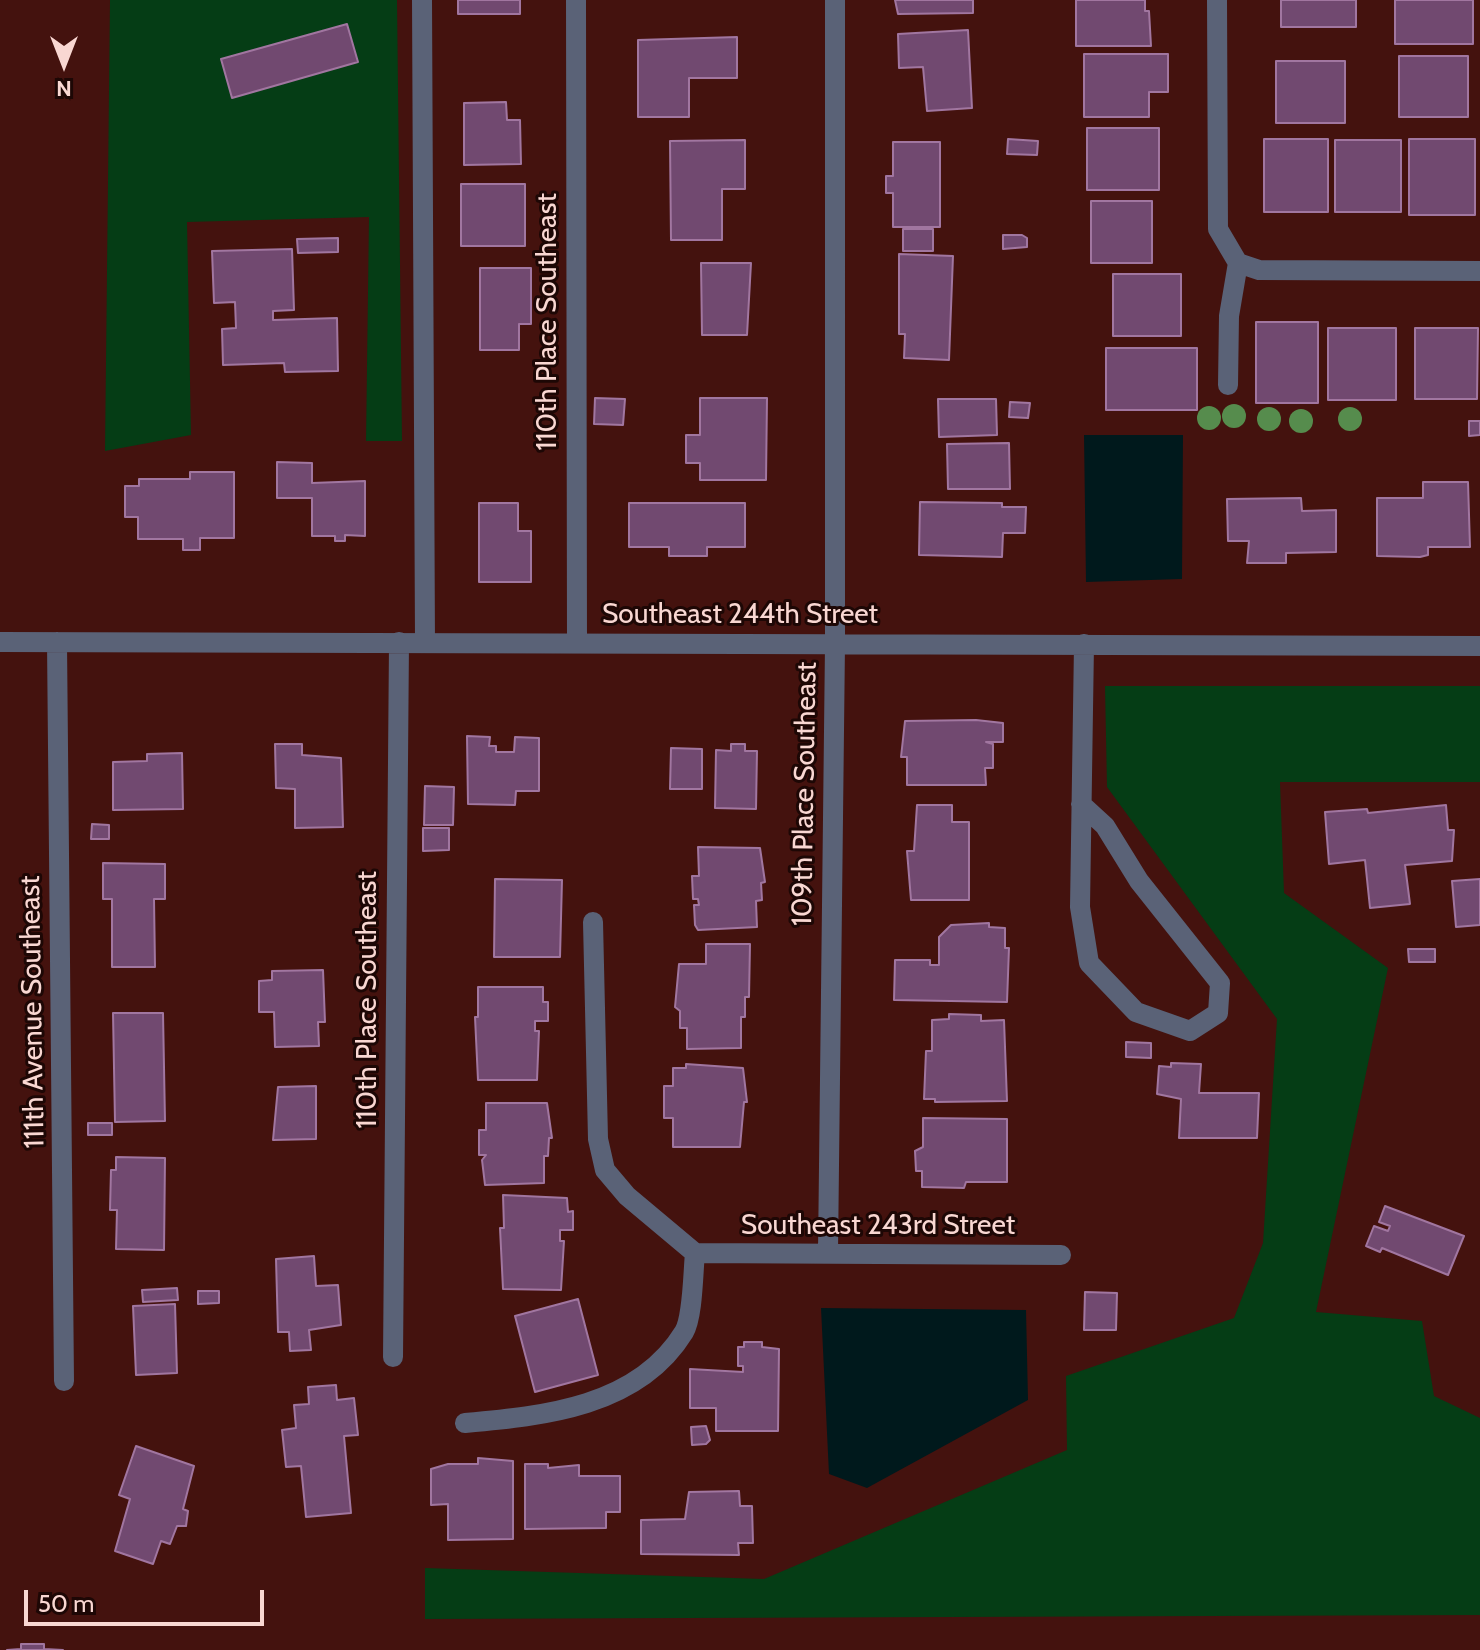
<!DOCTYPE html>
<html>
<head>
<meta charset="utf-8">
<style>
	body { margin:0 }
	#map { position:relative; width:1480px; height:1650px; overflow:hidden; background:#44120e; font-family:Cabin,sans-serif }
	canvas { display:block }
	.north { position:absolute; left:24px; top:24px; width:80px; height:80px; -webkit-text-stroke:6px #1d0705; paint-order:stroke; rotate:180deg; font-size:22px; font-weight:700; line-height:32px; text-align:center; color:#f9d7d2 }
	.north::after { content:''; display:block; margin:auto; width:28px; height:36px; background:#f9d7d2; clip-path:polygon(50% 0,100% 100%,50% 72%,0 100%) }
	.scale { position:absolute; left:24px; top:1590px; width:240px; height:36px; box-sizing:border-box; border:4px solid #f9d7d2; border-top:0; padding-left:10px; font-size:24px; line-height:28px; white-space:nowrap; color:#f9d7d2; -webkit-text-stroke:6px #1d0705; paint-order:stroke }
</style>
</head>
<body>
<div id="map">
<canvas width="1480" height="1650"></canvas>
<div class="north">N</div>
<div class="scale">50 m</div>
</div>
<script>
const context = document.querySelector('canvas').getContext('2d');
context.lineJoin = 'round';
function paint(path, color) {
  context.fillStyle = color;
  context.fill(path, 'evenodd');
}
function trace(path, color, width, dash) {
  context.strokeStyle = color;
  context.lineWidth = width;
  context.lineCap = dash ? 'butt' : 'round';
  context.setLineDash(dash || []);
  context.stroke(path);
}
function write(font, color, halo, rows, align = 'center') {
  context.font = font + ' Cabin,sans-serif';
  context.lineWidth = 6;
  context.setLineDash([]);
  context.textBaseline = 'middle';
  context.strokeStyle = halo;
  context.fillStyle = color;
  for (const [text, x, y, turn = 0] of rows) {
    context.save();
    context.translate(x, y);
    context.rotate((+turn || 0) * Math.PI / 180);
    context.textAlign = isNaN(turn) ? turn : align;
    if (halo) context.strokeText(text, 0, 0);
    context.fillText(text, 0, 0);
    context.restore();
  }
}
const green = new Path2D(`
	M110,0H397L402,441H366L369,217L187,222L191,435L105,451Z
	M1105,686H1480V782H1280L1284,893L1388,968L1316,1312L1422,1321L1434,1396L1480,1418V1615L425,1619V1568L764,1579L1067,1450L1066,1376L1234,1318L1263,1243L1277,1019L1107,787Z`);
const water = new Path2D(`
	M1084,435H1183L1182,579L1086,582Z
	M821,1308L1026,1310L1028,1400L867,1488L829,1474Z`);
const building = new Path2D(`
	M458,0H520V14H458Z
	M973,0V13L898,14L895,0Z
	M1076,0H1145V11H1149L1151,46H1076Z
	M1281,0H1356V27H1281Z
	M1395,0H1473V44H1395Z
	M347,24L358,62L232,98L221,59Z
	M968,30L972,108L927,111L923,67L899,68L898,34Z
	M737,37V78H689V117H638V40Z
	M1084,54H1168V92H1149V117H1084Z
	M1399,56H1468V117H1399Z
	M1276,61H1345V123H1276Z
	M506,102L507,120H520L521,164L464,165V103Z
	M1087,128H1159V190H1087Z
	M1008,139L1038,141L1037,155L1007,154Z
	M1264,139H1328V212H1264Z
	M1409,139H1475V215H1409Z
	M745,140V189H722V240H671L670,141Z
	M1335,140H1401V212H1335Z
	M893,142H940V227H893V193H886V176H893Z
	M461,184H525V246H461Z
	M1091,201H1152V263H1091Z
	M903,229H933V251H903Z
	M1003,235H1022L1027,238V247L1003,249Z
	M338,238V252L298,253L297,239Z
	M292,249L294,310L273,311V320L337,318L338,371L285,372L284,363L223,365L222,329L236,328L235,302L214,303L212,251Z
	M899,254L953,256L949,360L904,358L905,334H899Z
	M701,263H751L747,335H702Z
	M480,268H531V324H519V350H480Z
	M1113,274H1181V336H1113Z
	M1256,322H1318V403H1256Z
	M1328,328H1396V400H1328Z
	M1415,328H1478L1477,399H1415Z
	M1106,348H1197V410H1106Z
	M595,398L625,399L623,425L594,424Z
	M700,398H767L766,480H700V463H686V435H700Z
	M938,399H996L997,435L939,437Z
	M1010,402L1030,403L1028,418L1009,417Z
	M1469,421H1480V435L1469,436Z
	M1009,443L1010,489H948L947,444Z
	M277,462L312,463V483L365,481V536L345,535V541H335V536H312V498H277Z
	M190,472H234V538H200V550H183V539H138V517H125V486H139V479H190Z
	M1423,482H1468L1470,547H1428V555L1420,557L1377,556V498H1423Z
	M1301,498L1302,511L1336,510V552L1286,553V563H1247L1249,541H1228L1227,499Z
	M920,502L1002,503V507H1026L1025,533H1003L1002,557L919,555Z
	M479,503H518V531H531V582H479Z
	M629,503H745V547H707V556H669V547H629Z
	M976,720L1003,723V742H986L993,744V768H985L986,785H907V757H901L905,721Z
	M467,736L490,737L489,746H496V752H514L515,737L539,738V791H516L515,805L468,804Z
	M275,744H302V755L341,758L343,827L295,828V789L276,788Z
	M731,744H745V751H757L756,809L715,808L716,750L731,751Z
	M671,748L702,749V789H670Z
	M182,753L183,809L113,810V762L147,761V754Z
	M425,786L454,787L453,825H424Z
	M917,805H952V822H969V900H911L907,851H914Z
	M1446,805L1448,830H1454L1452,861L1405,865L1410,904L1370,908L1365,860L1329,864L1325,812L1367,809L1368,813Z
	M92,824L109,825V839H91Z
	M423,828H449V850L423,851Z
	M698,847L760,848L765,882L761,883L762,900L756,901L757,927L698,930L695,925L694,905H699L698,899H693L692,876H699Z
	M103,863L165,864V899H154L155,967H112V899H103Z
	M495,879L562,880L560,957H494Z
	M1480,879V925L1456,927L1452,881Z
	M989,923V927L1005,928V948H1009L1007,1002L894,1000L895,960H930V965H939V937L951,925Z
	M706,944H750L749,997H745V1017H741V1048L687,1049V1028H680V1011L675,1007L679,964H706Z
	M1408,949H1435V962H1409Z
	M323,970L325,1022H318L319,1046L275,1047L274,1012H259V981L272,980V971Z
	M478,987H543V1002H548V1021H535V1031H539L537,1080H478L475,1017H478Z
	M113,1013H163L165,1121L115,1122Z
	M949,1014L981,1015V1021L1004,1020L1007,1101L935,1102V1099H924L926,1051H932V1020L949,1019Z
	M1126,1042L1151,1043V1058L1126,1057Z
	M1171,1063L1201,1064L1199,1093H1259L1257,1138H1179L1181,1099L1157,1094L1159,1066L1171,1067Z
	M686,1064L743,1068L747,1102H744L740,1147H673V1118H664V1086H673V1068H686Z
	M316,1086V1139L273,1140L278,1087Z
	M486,1103H547L552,1138H549L548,1156H544V1183L485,1185L482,1160L486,1155H479V1130H486Z
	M923,1118L1007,1119V1182H966L964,1188L922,1187V1171H916L915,1151L923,1147Z
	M88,1123H112V1135H88Z
	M116,1157L165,1158L164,1250L116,1249L117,1210H110L111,1170H116Z
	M503,1195L567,1198L568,1212L573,1211V1230H560V1241H564L561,1290L503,1289L500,1228H504Z
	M1385,1206L1464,1236L1448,1275L1382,1248L1380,1252L1366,1246L1374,1226L1388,1231L1390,1226L1379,1222Z
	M314,1256L316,1286L338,1285L341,1325L309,1330L311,1350L290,1351L289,1332H278L276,1259Z
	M177,1288L178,1300L143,1302L142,1290Z
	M198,1291H219V1303L198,1304Z
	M1085,1292L1117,1293L1116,1330H1084Z
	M578,1299L598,1375L535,1392L515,1316Z
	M175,1304L177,1373L136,1375L133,1306Z
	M744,1342H762V1347L779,1349L778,1431H716V1408H690V1369L743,1372V1366H738V1347H744Z
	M336,1385L337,1400L354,1398L358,1435L344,1436L351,1513L306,1517L301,1466L286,1467L282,1430L296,1428L294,1405L309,1404L308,1387Z
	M706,1426L710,1440L706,1444L692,1445L691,1427Z
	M136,1446L194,1466L183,1509L188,1511L186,1526H177L170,1544L161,1541L153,1564L115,1551L130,1499L119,1495Z
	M478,1458L513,1461V1539L448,1540V1504L431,1505V1469L448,1464H478Z
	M525,1464H548V1468L579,1465V1476H620V1512H606V1528L525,1529Z
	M739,1491L740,1506H752L753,1543H738L739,1555L641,1554V1520L685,1519L689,1492Z
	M21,1644H44V1649L63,1650H7L21,1649Z`);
const minor = new Path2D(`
	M422,0L425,642
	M576,0L577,643
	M1217,0L1218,229L1238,263
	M1238,263L1259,270L1480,271
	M1228,385L1229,316L1238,263
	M0,642L1480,646
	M57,642L64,1381
	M1081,804L1105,826L1139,881L1220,983L1218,1013L1190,1031L1136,1012L1089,963L1080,907L1084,644
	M828,1252L835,644V0
	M695,1253L1061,1255
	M393,1357L399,642
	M465,1423C544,1416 638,1407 684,1332C693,1317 693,1272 695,1253L627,1196L605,1170L598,1139L593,922`);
const trees = [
	[1234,416],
	[1209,418],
	[1269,419],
	[1350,419],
	[1301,421]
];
const streetNames = [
	["110th Place Southeast",548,322,-90],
	["Southeast 244th Street",740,615],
	["109th Place Southeast",805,794,-89],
	["110th Place Southeast",368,1000,-90],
	["111th Avenue Southeast",33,1012,-91],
	["Southeast 243rd Street",878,1226]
];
paint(green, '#053d15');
paint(water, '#00191c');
paint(building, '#714970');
trace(building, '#a176a0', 2);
trace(minor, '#5a6277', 20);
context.fillStyle = '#568c4d';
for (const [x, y] of trees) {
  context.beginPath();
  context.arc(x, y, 12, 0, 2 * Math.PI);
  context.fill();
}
write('28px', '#f9d7d2', '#1d0705', streetNames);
</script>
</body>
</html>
